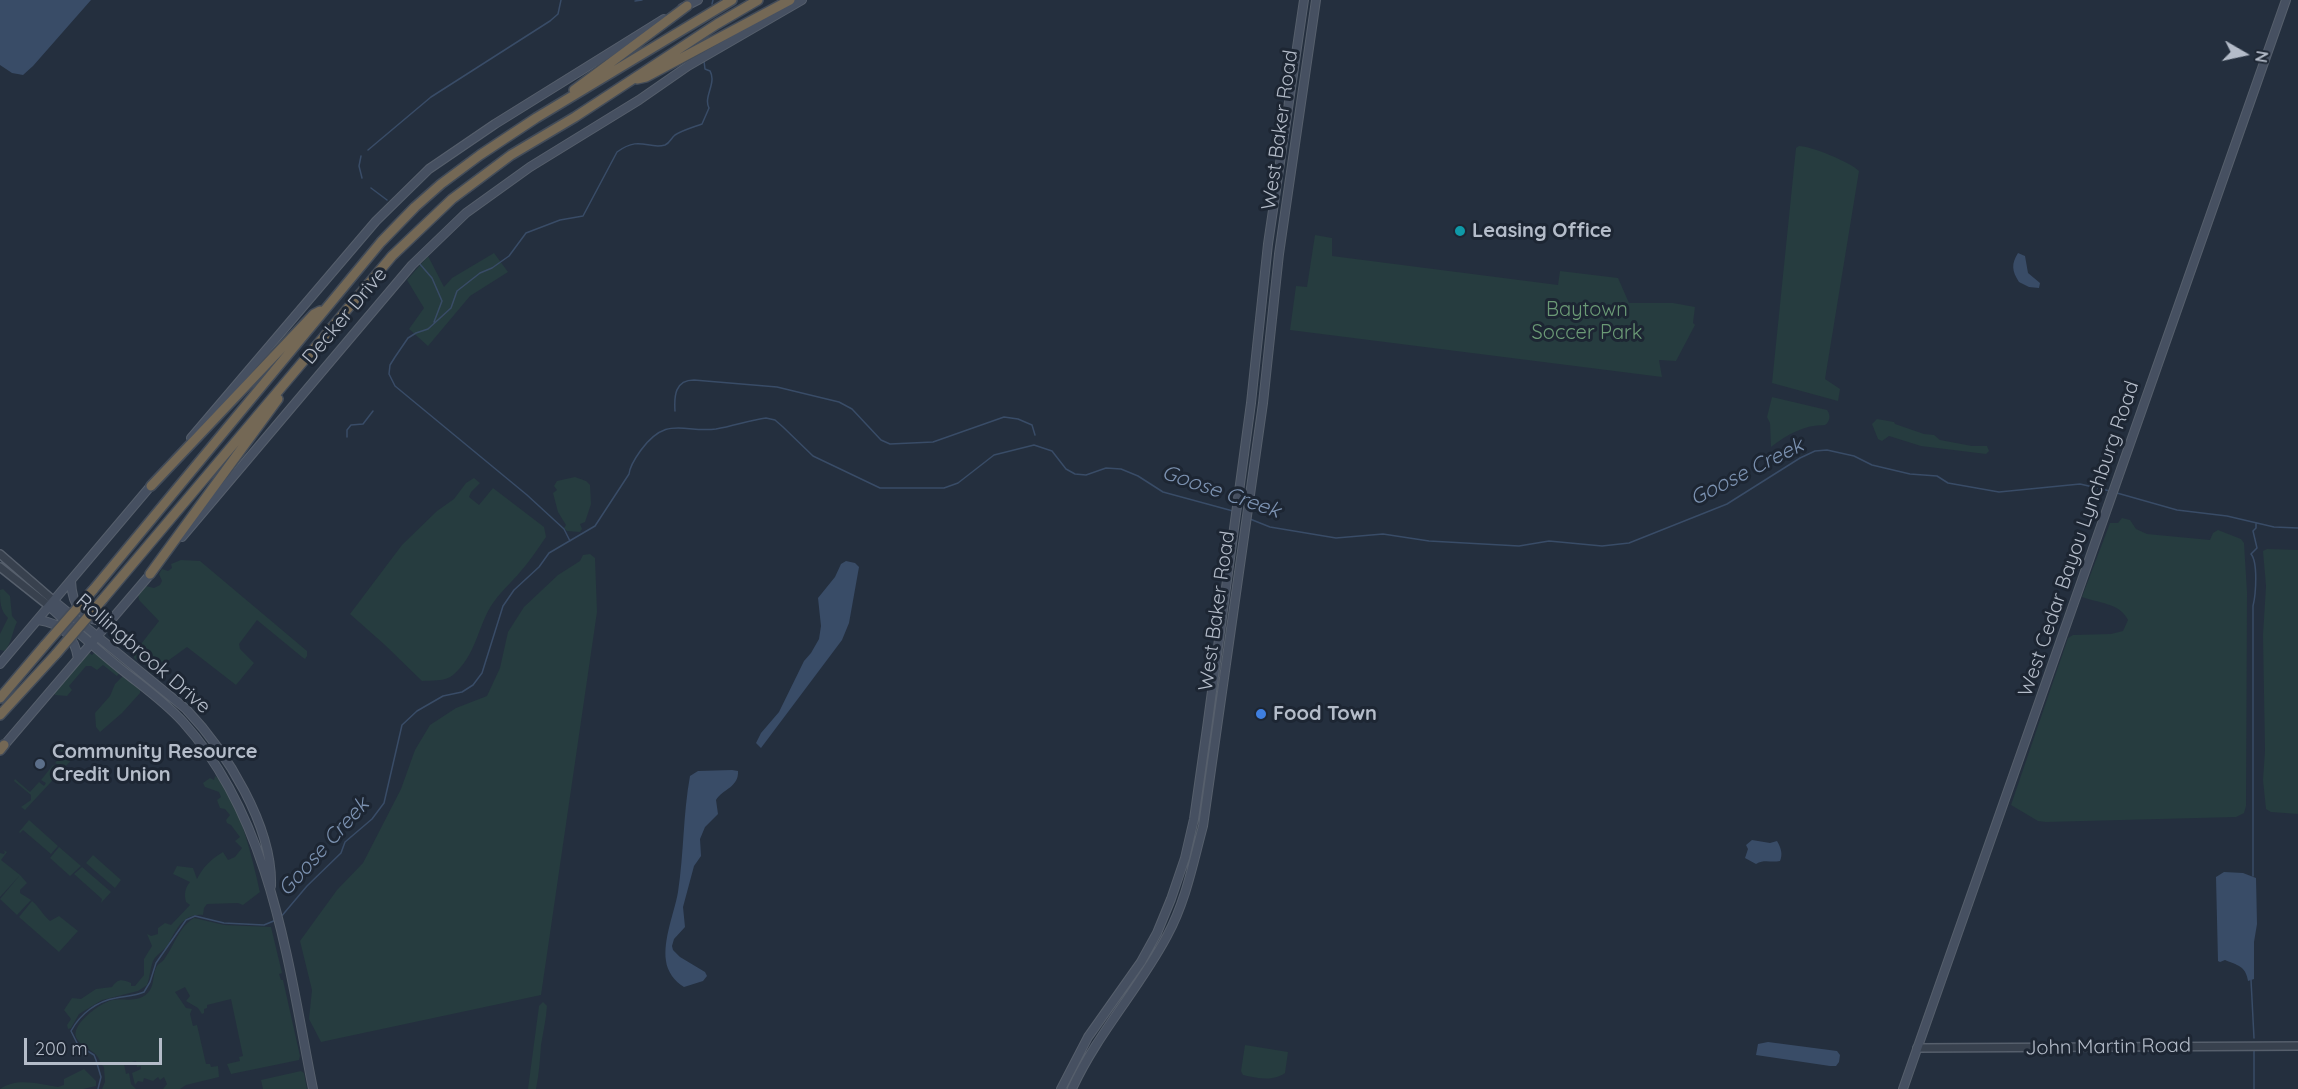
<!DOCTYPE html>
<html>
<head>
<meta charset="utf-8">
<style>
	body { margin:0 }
	#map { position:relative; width:2298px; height:1089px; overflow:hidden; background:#242f3e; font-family:Quicksand,sans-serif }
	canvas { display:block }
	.north { position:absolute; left:2214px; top:24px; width:60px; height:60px; -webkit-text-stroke:4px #1d2633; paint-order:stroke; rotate:99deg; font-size:16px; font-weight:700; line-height:24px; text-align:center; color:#b4bcc9 }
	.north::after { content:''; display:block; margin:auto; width:21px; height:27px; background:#b4bcc9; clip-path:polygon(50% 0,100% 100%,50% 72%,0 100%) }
	.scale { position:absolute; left:24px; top:1038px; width:138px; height:27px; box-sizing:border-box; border:3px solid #b4bcc9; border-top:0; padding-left:8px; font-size:18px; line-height:21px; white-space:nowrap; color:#b4bcc9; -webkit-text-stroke:4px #1d2633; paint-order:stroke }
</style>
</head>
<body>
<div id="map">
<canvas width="2298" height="1089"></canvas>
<div class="north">N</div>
<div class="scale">200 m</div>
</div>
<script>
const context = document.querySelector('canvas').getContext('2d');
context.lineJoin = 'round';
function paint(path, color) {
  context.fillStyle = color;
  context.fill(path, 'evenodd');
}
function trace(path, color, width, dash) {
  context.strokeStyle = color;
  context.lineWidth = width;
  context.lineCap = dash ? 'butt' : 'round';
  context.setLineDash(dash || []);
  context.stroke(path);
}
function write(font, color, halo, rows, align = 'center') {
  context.font = font + ' Quicksand,sans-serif';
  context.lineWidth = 6;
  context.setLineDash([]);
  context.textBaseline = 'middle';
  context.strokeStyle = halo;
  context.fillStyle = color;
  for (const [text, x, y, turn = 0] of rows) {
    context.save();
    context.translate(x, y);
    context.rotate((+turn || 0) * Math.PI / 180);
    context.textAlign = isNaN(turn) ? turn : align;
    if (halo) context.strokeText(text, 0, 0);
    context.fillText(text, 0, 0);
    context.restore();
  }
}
const green = new Path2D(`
	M1799,146C1811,146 1850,162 1859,171L1825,379L1840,389L1838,401L1772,383L1796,148Z
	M1315,235L1332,238V256L1558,285L1560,271L1618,278L1629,303H1673L1695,307L1693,323L1695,325L1676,361L1659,360L1662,377L1290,330L1296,286L1307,287Z
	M494,253L508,272L470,296L428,346L409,329L424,308L407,280L428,256L444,287L452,278Z
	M1772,397L1827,410C1831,415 1830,422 1825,425C1804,425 1788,434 1771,447L1770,423L1767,417Z
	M1877,419L1894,422L1895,424L1924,434L1934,435L1940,440L1972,446H1987L1989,451L1986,454L1921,446L1889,436L1882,441L1878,439L1872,424Z
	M575,477L586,481L590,485L591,504L585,522L580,524L582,529L580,532L567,531L564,528L566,525L558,512L553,493L557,490L554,486L557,481Z
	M474,478L480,483L471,492L469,497L479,505L493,488L544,527L546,537C538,548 531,560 521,571C511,583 500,592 491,606C477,629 476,655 453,675C445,682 431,680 422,681L385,645L350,614L402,545L437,511L454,499L466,483Z
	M2122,518L2130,520L2136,529L2147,534L2210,540L2213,533L2218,530L2241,539L2244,543L2247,592L2246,806L2244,813L2236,817L2046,822L2038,821L2011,805L2068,638L2073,635L2111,634L2123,631L2128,620C2120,603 2098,603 2082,597L2110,523H2118Z
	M2267,549L2298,550V814L2271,812L2266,809L2263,780L2265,751L2263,635L2266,586L2263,551Z
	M590,554L595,558L597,612L541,995L321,1042L309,1019L312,990L300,941L337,890L363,863L401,789L415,750L430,725L456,708L487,696L500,668L508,632L524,607L558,575L580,561L583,555Z
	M181,560L200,561L307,651V656L305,659L302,657L257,620L239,644L240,649L254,663L236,685L187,647L151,673L144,661H138L134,658V653L159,621L139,600L138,595L146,586L154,588L160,585L162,581L159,574L162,569L168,571L172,568L171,564Z
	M3,589L10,596L12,616L17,622C12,632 12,642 5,651L0,650V634L8,618C0,610 0,602 0,590Z
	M88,652L92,655L95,652L120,672L117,676L103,665L97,670L91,666H86L69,686L72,690L67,696L55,695L54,692Z
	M124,675L140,688V693L122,713L100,732L96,727L95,713L110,696L115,684Z
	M64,746L71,751L74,749L77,754L25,810L21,807L31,800V795L14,781L15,779L30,792L39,782L44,786L46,783L41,780L53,765L57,770L61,766L55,763L63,753L60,750Z
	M215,776C236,786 255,869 260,892L243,905L238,903L207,904L204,908L203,915C184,913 177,928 169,943C165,951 157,953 153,961C150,969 150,977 147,985L138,991L102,1000L79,1014L71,1028L68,1029L67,1025L71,1019L64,1010L72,998L81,999L96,989L112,987C118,979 121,979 131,983V986H135L144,975V959L152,946L147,934L151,936L158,934V928L165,923L171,925L190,905L186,902C184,894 185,888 190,882L173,874L177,866L193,868L197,879C203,867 211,859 223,852L228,860L235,857L242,848L235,841L240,837L231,825L227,823L226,820L230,815L225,809L220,808L217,800L221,797L219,792L205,787L203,783L210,778L214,780Z
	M29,820L58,846L51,854L23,830L20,833L19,832Z
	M59,847L81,866L70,876L50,858Z
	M3,850L7,852L1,860L20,875L0,897V853L4,854L5,852Z
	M93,855L121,880L115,888L86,863Z
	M82,867L111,892L101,903L102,899L74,874Z
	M20,875L27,883L20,890V893L31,900L17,915L0,899Z
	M32,901C40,908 42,914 50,921L59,916L78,931L59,952L19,917Z
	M194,918L224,925L271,927L282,973L279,974L281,980H283L300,1056L299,1060L231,1074L227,1064L240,1061L239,1057L243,1056L231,999L207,1005V1008L204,1009V1013L202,1014L198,1008L186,1001L190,996L185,987L175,992L186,1008L192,1009L190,1014L193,1026L197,1025L206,1064H210L211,1067L218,1066L219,1077L186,1085L180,1089H163L167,1084L164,1077L160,1080L158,1077L153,1081L144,1078L143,1082L138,1081L135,1085L132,1073L141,1069V1066L137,1067L136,1061L124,1064L126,1074L129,1073L131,1084L136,1089H102L105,1082L104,1067C99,1063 101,1061 97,1056C92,1049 81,1046 77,1039C68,1026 101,1002 113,1000C127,998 140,1004 150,990C154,984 153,974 156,968C158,963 162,963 165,958C175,944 179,927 194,918Z
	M543,1002L547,1006C546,1020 543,1032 541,1045C540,1060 539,1074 536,1089H528L539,1006Z
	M1245,1045L1288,1052L1285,1073C1273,1082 1256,1078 1243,1075L1241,1071Z
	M84,1069L96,1081V1086L83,1089H0C17,1077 39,1084 58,1087L64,1085V1079Z
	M301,1071L304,1073L307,1089H263L261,1080Z`);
const water = new Path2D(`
	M0,0H91L33,66L23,75L12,73L0,65Z
	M2018,253L2025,256L2028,273L2040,283L2039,288L2029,287L2019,282C2012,271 2011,264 2018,253Z
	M846,561L855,563L859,567L849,623L842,640L761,748L756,743L761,733L779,712L804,661L811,653L819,639L821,626L818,598L835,577L841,564Z
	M732,770L738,771C739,787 723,789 716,800L718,814L705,827L700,839L701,856L694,866L683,907L685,927L674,939L672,946L673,950L680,957L705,972L707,976L703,981L684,987C675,982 667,971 666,961C663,939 674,914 678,892C684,853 683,814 690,776L698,771Z
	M1752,840L1770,843L1777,841C1781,848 1783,854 1780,861C1770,863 1765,859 1756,864L1745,858L1748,849L1746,845Z
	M2224,872L2243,873L2256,878L2257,924L2254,942V979L2248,981C2246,966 2237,965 2225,960L2220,962L2218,961L2216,877Z
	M1768,1042L1837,1051L1840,1055L1839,1062L1836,1066H1830L1756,1055L1758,1044Z`);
const stream = new Path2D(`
	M635,1L642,0
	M712,4L713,0
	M368,150L431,97L550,21L558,14L561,0
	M361,156L359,166L362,178
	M371,188L387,200
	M419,263L432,278L442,301L434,322
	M675,411C674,396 675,380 694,380L777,387L839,402L852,409L881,440L890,444L933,442L1004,417L1018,419L1032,425L1035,435
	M347,437V430L351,425L363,424L373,411
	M2117,493L2177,510L2227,516L2274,527L2298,528
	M1250,519L1270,527L1336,538L1383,534L1429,541L1519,546L1549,541L1602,546L1629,543L1727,504L1800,458L1815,451L1827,450L1854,456L1872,465L1910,474L1937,476L1948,483L1999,492L2080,484L2110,491
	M570,541L564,529L527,495L395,386L389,374L390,365L395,357L408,338L416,333L428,329L451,308L457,291L480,273L492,268L509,256L526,233L560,220L583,216L617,152C640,135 648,150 665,145C670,143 671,138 675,135C683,130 694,127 702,124L709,108C703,97 717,83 710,71L705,69L704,61
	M2253,876V606C2256,594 2258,562 2251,554L2257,548L2253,531L2256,528V524
	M280,918L307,886L341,853L345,842L372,819L384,803L402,725L417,711L443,696L462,692L473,685L482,673L503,606L514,590L539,567L549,553L595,526L629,474C630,465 636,457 641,450C667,415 683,433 716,429C734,426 750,420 766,418L775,420L783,427L813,456L880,488H944L958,483L994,455L1034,445L1052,451L1066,469L1075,474L1086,475L1106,468L1121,469L1138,476L1163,492L1233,511
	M2251,980L2254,1038
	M2254,1050V1089
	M98,1089L101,1077L96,1060L94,1055L78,1045L71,1031C80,1014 97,1001 116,998C126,996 135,996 144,992L150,982L156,963L186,920L195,916L224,923L264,925L276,920`);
const tertiary = new Path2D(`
	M0,554L54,601
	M0,567L49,606
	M1917,1048L2298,1046`);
const secondary = new Path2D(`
	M682,8L698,0
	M191,438L376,221L429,169L495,124L664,19
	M182,537L412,265L466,213L530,167L639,100L688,66L802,0
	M71,581C72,607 83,621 109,622
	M54,601L186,709C226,751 273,826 271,886
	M49,606C73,628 96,649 121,669C142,686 165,702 183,722C272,821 288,964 313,1089
	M38,620C61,623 75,636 78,659
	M0,664L154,482
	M1,749L153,571
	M1061,1089L1088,1037L1141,962L1157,933L1171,899L1185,858L1194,819L1207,728L1251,403L1268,244L1304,0
	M1072,1089C1097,1034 1139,989 1167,936C1186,901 1193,863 1203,826L1263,403L1279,254L1316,0
	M1903,1089L2286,0`);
const motorway = new Path2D(`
	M637,79L646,77L790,0
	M574,90L687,6
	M151,486L314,314L320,311
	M150,574L278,399
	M93,590L381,242L415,207L441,184L480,155L536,118L732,0
	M103,599L392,256L452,199L511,155L575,117L717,24L758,0
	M0,698L45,645
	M0,715L56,654
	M0,750L4,745`);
const motorwayBridge = new Path2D(`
	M45,645L93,590
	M56,654L103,599`);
const markers = [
	[1460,231,6,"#0f9aa8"],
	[1261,714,6,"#3f7fe0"],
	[40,764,6,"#5c6f8a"]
];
const streetNames = [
	["West Baker Road",1280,130,-82],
	["Decker Drive",345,316,-50],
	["West Cedar Bayou Lynchburg Road",2079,539,-71],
	["West Baker Road",1217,611,-82],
	["Rollingbrook Drive",143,654,41],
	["John Martin Road",2108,1047,-1]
];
const poiNames = [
	["Leasing Office",1472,231],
	["Food Town",1273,714],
	["Community Resource",52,752],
	["Credit Union",52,775]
];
const parkNames = [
	["Baytown",1587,310],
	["Soccer Park",1587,333]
];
const waterNames = [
	["Goose Creek",1747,472,-27],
	["Goose Creek",1221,492,19],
	["Goose Creek",324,847,-48]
];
paint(green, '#263c3f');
paint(water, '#394c67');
trace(stream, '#394c67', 1.5);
trace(tertiary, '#565f6c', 10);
trace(secondary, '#565f6c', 10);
trace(motorway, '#434c59', 12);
trace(tertiary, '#38414e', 7);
trace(secondary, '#465061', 8);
trace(motorway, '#746855', 9);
trace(motorwayBridge, '#434c59', 12, []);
trace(motorwayBridge, '#746855', 9);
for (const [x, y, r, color] of markers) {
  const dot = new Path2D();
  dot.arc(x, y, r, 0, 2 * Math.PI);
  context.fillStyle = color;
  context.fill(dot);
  trace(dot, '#1d2633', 2);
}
write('20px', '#b4bcc9', '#1d2633', streetNames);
write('bold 20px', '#b4bcc9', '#1d2633', poiNames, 'left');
write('20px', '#6b9a76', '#1d2633', parkNames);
write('italic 21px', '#7c92b1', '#1d2633', waterNames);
</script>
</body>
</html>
